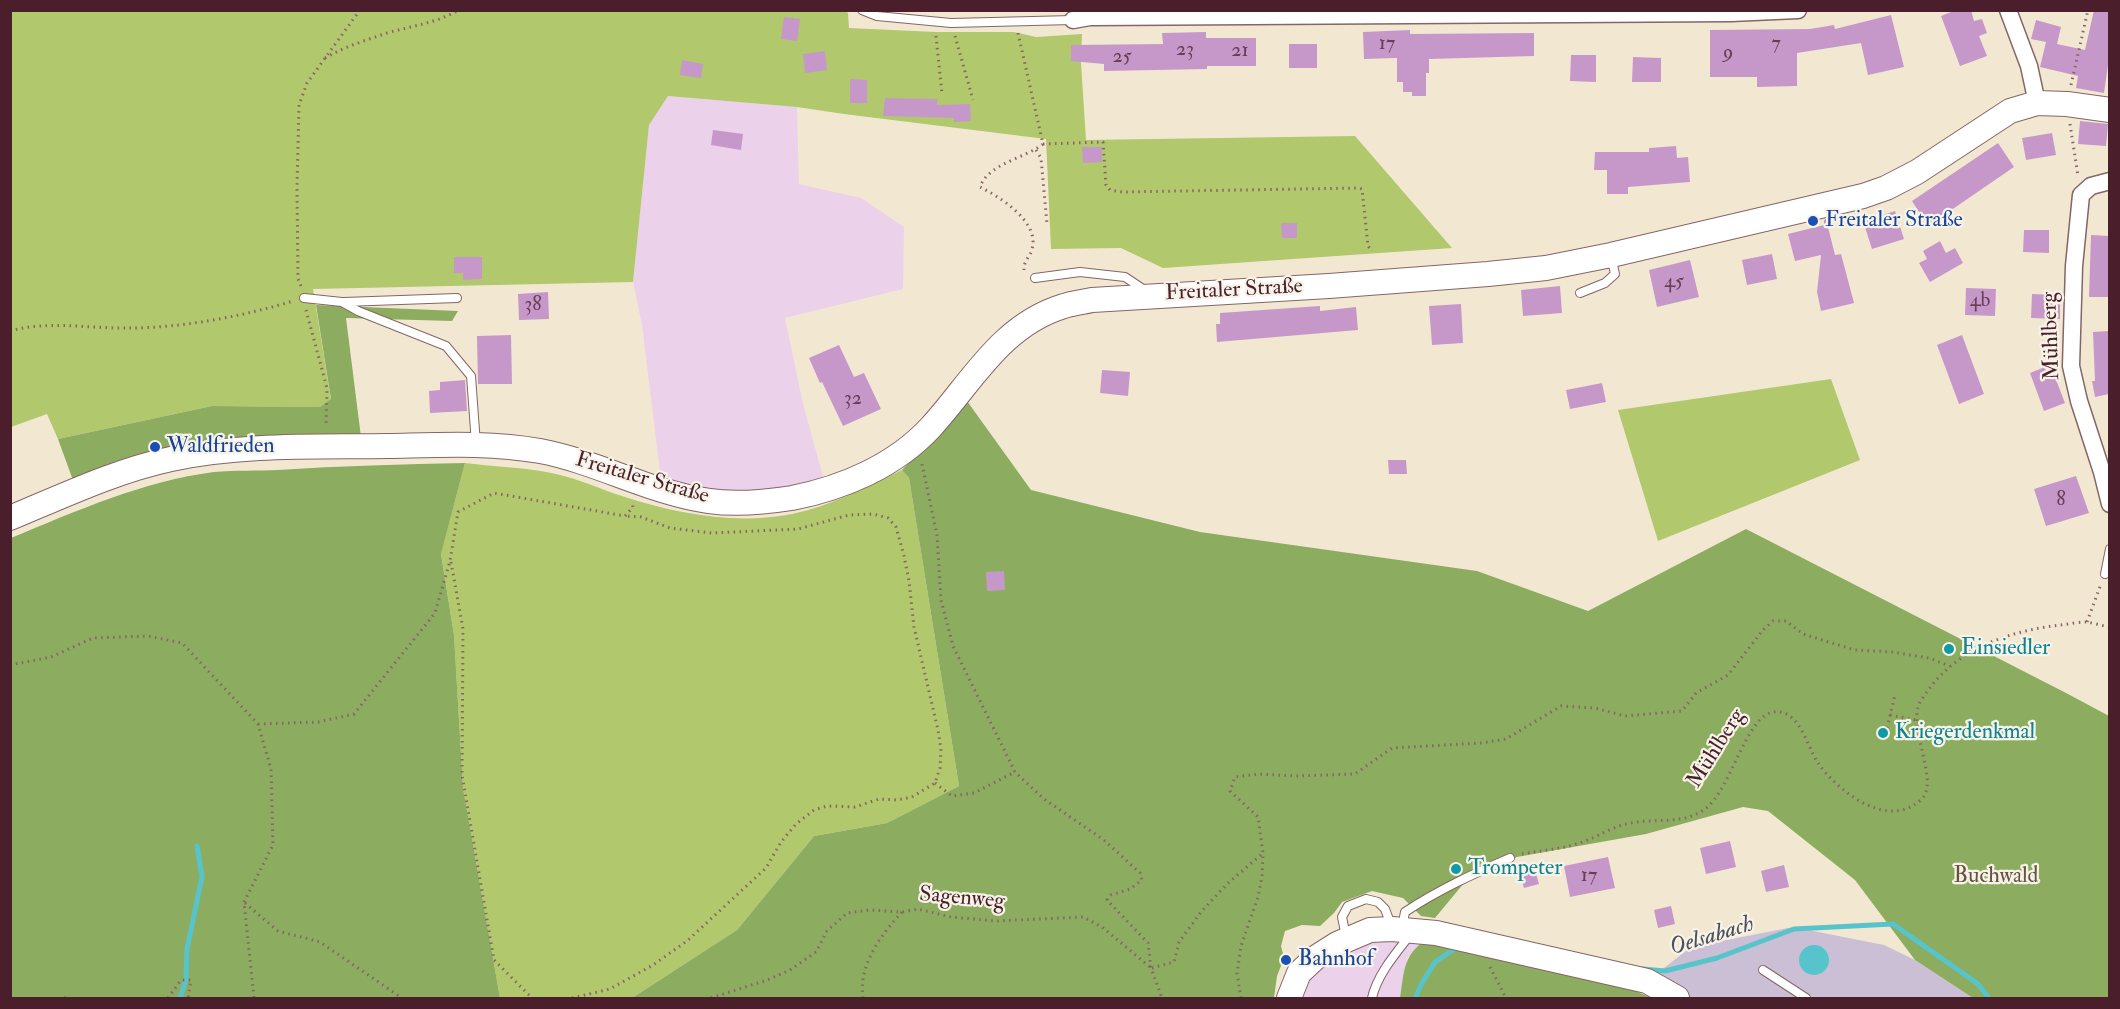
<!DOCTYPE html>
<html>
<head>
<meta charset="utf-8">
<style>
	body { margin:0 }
	#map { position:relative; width:2120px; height:1009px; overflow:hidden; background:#f2e8d2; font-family:"IM FELL Double Pica",serif }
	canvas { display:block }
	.frame { position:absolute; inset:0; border:12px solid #4a1f2b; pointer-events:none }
</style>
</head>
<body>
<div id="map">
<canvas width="2120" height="1009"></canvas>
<div class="frame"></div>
</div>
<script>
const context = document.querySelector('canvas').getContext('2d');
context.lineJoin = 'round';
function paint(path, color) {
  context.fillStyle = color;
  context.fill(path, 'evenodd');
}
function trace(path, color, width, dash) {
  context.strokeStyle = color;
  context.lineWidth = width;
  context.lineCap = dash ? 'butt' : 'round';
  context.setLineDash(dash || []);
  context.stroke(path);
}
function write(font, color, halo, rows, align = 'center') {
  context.font = font + ' "IM FELL Double Pica",serif';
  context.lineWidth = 4.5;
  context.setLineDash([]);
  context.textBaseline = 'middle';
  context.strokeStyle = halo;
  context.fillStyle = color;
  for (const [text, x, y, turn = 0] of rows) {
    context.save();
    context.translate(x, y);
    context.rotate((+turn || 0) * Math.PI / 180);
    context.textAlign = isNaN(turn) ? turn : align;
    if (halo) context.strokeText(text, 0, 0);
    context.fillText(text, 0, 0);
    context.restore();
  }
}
const built = new Path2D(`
	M668,96L797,107L799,184L861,198L904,227L903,289L785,318L803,404L824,480L791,489L726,493L661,480L642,325L633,282L649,125Z
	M1431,936L1407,958L1400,998H1297L1301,990L1322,964L1379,938Z`);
const industrial = new Path2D(`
	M1793,927L1884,945L1915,960L1973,998H1691L1651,978L1691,947Z`);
const green = new Path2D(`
	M844,10L848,13L849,28L936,32H1014L1036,37L1082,34L1081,63L1086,140L1355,136L1452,248L1163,268L1121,248L1051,249L1046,139L844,114L797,107L668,96L649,125L633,282L313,289L331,400L320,407L212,406L58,439L47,414L11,427V11Z
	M1831,379L1860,460L1658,541L1618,410Z
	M465,463C495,467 527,467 556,474C580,479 602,490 625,497C678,514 736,525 792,514C831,506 866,487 902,470L909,478L959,786L887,823L814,836L737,930L632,998H500L463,788L454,635L441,553Z`);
const forest = new Path2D(`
	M316,305L458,311L452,321L346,318L361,437L74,483L58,439L212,406L320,407L331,399Z
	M967,401L1031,490L1200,532L1477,571L1588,611L1746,529L2068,694L2109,716V998H1973L1915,960L1855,880L1768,811L1743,807L1646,834L1517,857L1464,883L1435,918L1421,916L1403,898L1372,891L1342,902L1334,913L1320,926L1302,925L1285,931L1281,946L1284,958L1277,976L1274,998H632L737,930L814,836L887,823L959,786L909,478L902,470Z
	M465,463L441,554L454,635L463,788L500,998H11V538C76,511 144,481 214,472C235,470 257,471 278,470C341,466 403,464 465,463Z
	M1431,936L1623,986L1652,998H1400C1405,968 1402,955 1431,936Z`);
const water = new Path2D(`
	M1799 960a15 15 0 1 1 30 0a15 15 0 1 1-30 0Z`);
const stream = new Path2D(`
	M1643,969L1665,971L1717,958L1794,929L1893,924L1978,984L1989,998
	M180,998L186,979L187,949L202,877L197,846
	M1415,998L1422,983L1435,962L1459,946`);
const building = new Path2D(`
	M1956,10H1971L1974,21L1982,19L1987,33L1979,36L1987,56L1960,66L1941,16Z
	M2094,10H2109V58L2104,93L2076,88L2078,76L2040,67L2046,42L2031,39L2036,20L2061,27L2057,44L2085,50Z
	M1891,15L1904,67L1868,75L1861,43L1797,53V86L1757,87V77H1710V30L1810,29L1834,25L1835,29Z
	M784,17L800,19L797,41L781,39Z
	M1410,30V34L1534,33V56L1429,59V73H1426V96H1412V92H1403V82H1397V58L1364,59L1363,32Z
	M1206,32V38H1256V66H1207V69L1104,71V64L1071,61V45L1163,44L1162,33Z
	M1289,44H1317V68H1289Z
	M825,51L827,70L805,73L803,54Z
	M1571,55H1596V82L1570,81Z
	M1633,57L1661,58V82H1632Z
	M682,60L703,64L701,78L680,75Z
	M850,79L867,80V103H850Z
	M885,98L937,99V105L970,104L971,121L954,122V118L883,116Z
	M2080,121L2108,124L2106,146L2078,144Z
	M713,130L743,134L741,150L711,145Z
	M2052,133L2056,155L2026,160L2022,138Z
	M1998,143L2014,167L1928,226L1912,201Z
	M1676,146L1677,158L1688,157L1690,182L1628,187V194H1607V170H1594L1595,152H1649V148Z
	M1082,147H1102V162L1083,163Z
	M1895,211L1904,239L1872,249L1863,221Z
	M1826,219L1835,255L1841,254L1854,303L1821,311L1817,292L1821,255L1795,261L1788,234L1824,225V220Z
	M1281,223H1297V238H1282Z
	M2024,230H2049V253L2023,252Z
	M2091,235L2109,236V297H2089Z
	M1940,241L1946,253L1955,248L1963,263L1930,282L1919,263L1927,259L1923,251Z
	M1772,254L1777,279L1747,285L1742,260Z
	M454,257H482V279L463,280V273H454Z
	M1690,260L1699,297L1657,307L1649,270Z
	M1560,286L1562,313L1523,316L1521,290Z
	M1966,288L1996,289L1995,316L1965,315Z
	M548,292L549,319L519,320L518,294Z
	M2032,294L2060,295V319L2031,318Z
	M1461,304L1463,343L1432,345L1429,306Z
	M1320,306V311L1356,307L1358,330L1217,342L1216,324H1220V313Z
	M2109,331V394L2095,397L2092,381H2095L2093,332Z
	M511,335L512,384H478L477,336Z
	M1962,335L1984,394L1959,404L1937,345Z
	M839,345L854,377L864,373L881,409L843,426L822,382L820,383L809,358Z
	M2045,367L2047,374L2053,372L2065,403L2044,411L2030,373Z
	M1102,370L1130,372L1128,396L1100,393Z
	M465,380L467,411L430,413L429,391L440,390V382Z
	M1602,383L1606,402L1570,409L1566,390Z
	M1388,460H1406L1407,474H1389Z
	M2076,476L2089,513L2046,526L2034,489Z
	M1004,571L1005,590L987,591L986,572Z
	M1730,841L1736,867L1706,874L1700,848Z
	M1608,857L1615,888L1570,897L1564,866Z
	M1784,865L1789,887L1766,892L1761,871Z
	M1534,867L1539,884L1524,888L1519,871Z
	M1671,906L1675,924L1658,928L1654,910Z`);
const path = new Path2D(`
	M1018,33L1043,144C1024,159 989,163 980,187C1000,197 1040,222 1032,249C1030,258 1024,259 1024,270
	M936,36L942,94
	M955,36L973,100
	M325,58C344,47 366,40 387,33C412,26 436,23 459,10
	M2071,85L2088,10
	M2070,124L2078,176
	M1043,144L1103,142L1106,185L1110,190L1122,192L1359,188L1362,189L1368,246L1371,250
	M1036,150L1041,158L1047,224
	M301,286L298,279L297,189L299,105L307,83L360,10
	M306,310L327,388L326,427
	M10,331C48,320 91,329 130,328C181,328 244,316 293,301
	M922,464L937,535L941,600L953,646L1015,772L1044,799L1104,840L1140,873L1142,880L1130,889L1111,895L1107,900L1148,943L1151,968L1162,998
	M451,562L463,629L462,775L494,960L532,998
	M2087,622L2101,584
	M10,665L51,657L93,638L148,636L182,643L258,724L271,769L273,845L244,902L254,998
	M1890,715L1916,720
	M258,724L318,722L354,714L435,613L450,561L458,512L494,493L625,516L633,507L632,502
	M1887,728L1895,695
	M935,783L952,796L974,793L1015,772
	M1522,854C1543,850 1565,849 1585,841C1599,836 1612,827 1626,824C1654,817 1681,826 1705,809C1731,790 1746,715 1774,712C1800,709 1807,747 1818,763C1837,790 1881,825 1914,805C1917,803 1923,799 1924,796C1936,778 1911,732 1918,707C1919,702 1924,696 1927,692C1957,648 2010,631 2060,625C2069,624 2079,622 2087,622C2094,623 2102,626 2110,627
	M245,903L278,931L320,942L402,998
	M1490,967L1506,998
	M1152,968L1174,962L1179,942L1201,912L1227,884L1263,853
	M65,998L67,996L68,998
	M168,998L181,980H191L188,998
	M572,998L610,989L653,965L687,941L766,868L781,842L796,824L814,810L827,806L855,807L879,799L897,800L912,797L935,783L940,768L941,749L938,730L914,627L909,581L904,556L896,527L888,518L873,514L849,515L798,529L712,533L670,528L641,517L625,516
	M711,998L770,979L790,970L816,952L827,931L847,913L870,910L902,912L918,909L951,917L996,921L1083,917L1102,927L1150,967
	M863,998C858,965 881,935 902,912
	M1241,998L1237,973L1241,946L1258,897L1262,877L1263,853L1258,817L1230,791L1235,777L1259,774L1296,776L1355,774L1392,748L1482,743L1506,739L1561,706L1595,708L1625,716L1682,711L1696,693L1728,675L1763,630L1773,621H1786L1803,634L1855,650L1893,652L1929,658L1950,666`);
const lane = new Path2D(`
	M862,10L877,16L951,23L1073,20
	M1035,278L1080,272L1125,277L1146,291
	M1580,293L1605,283L1615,274L1611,256
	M304,298L342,302L358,311L446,346L471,376L476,444
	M344,302L457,298
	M2105,574L2110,549
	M1402,928L1405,912C1438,890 1473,874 1510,858
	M1346,937L1342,917L1348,906L1366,899L1378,902L1385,909L1391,925
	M1763,970L1806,998
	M1372,998C1377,975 1396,953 1410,935`);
const street = new Path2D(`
	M2008,10L2029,66L2037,103
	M1073,20L1090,17L1731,13L1798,10
	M2110,181L2091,186L2081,195L2074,266L2071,366L2079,401L2102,472L2110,504`);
const secondary = new Path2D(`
	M10,518C63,496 115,471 171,459C242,444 315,447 388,446C439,445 490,442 540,451C598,462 651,493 709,501C736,505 766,502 792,498C843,488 895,466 931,427C972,382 1001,325 1064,306C1073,303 1083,302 1092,300L1329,286L1488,274L1546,268L1611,255L1863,196L1886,188L1917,172L2010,111L2037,103L2067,104L2110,110
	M1289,998L1299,973L1315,958L1337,944L1370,930L1392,929L1436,933L1647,981L1677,998`);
const markers = [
	[1813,221,6,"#1a4fb4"],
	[155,447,6,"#1a4fb4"],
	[1949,649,6,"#0f9aa8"],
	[1883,733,6,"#0f9aa8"],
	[1456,869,6,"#0f9aa8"],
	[1286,960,6,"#1a4fb4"]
];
const numberNames = [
	["17",1387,45],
	["7",1776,45],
	["23",1185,51],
	["21",1240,52],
	["9",1728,54],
	["25",1122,58],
	["45",1674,283],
	["4b",1980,302],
	["38",533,306],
	["32",853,400],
	["8",2061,501],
	["17",1589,877]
];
const transitNames = [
	["Freitaler Straße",1825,221],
	["Waldfrieden",167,447],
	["Bahnhof",1298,960]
];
const streetNames = [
	["Freitaler Straße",1234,291,-3],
	["Mühlberg",2052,336,-92],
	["Freitaler Straße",642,479,16],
	["Mühlberg",1717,749,-58],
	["Sagenweg",962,899,5]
];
const cultureNames = [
	["Einsiedler",1961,649],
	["Kriegerdenkmal",1895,733],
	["Trompeter",1468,869]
];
const parkNames = [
	["Buchwald",1996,877]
];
const waterNames = [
	["Oelsabach",1712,937,-17]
];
paint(built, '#ecd1ea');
paint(industrial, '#cbbfd5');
paint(green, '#b1c86d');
paint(forest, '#8cac60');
paint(water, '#57c4cb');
trace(stream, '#57c4cb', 5);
paint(building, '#c698ca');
trace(lane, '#856565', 10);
trace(street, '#856565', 19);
trace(secondary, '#856565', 26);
trace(path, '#856565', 3, [1.5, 4.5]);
trace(lane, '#fff', 8);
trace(street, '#fff', 16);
trace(secondary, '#fff', 24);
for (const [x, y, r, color] of markers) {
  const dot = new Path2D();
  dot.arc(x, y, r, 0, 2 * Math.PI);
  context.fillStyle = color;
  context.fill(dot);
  trace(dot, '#f7f3e8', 2);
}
write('20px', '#693d53', null, numberNames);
write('22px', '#164399', '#f7f3e8', transitNames, 'left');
write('22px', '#4a1f2b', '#f7f3e8', streetNames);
write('22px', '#0d838f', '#f7f3e8', cultureNames, 'left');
write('22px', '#69523f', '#f7f3e8', parkNames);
write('italic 24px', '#4e515b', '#f7f3e8', waterNames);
</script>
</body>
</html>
